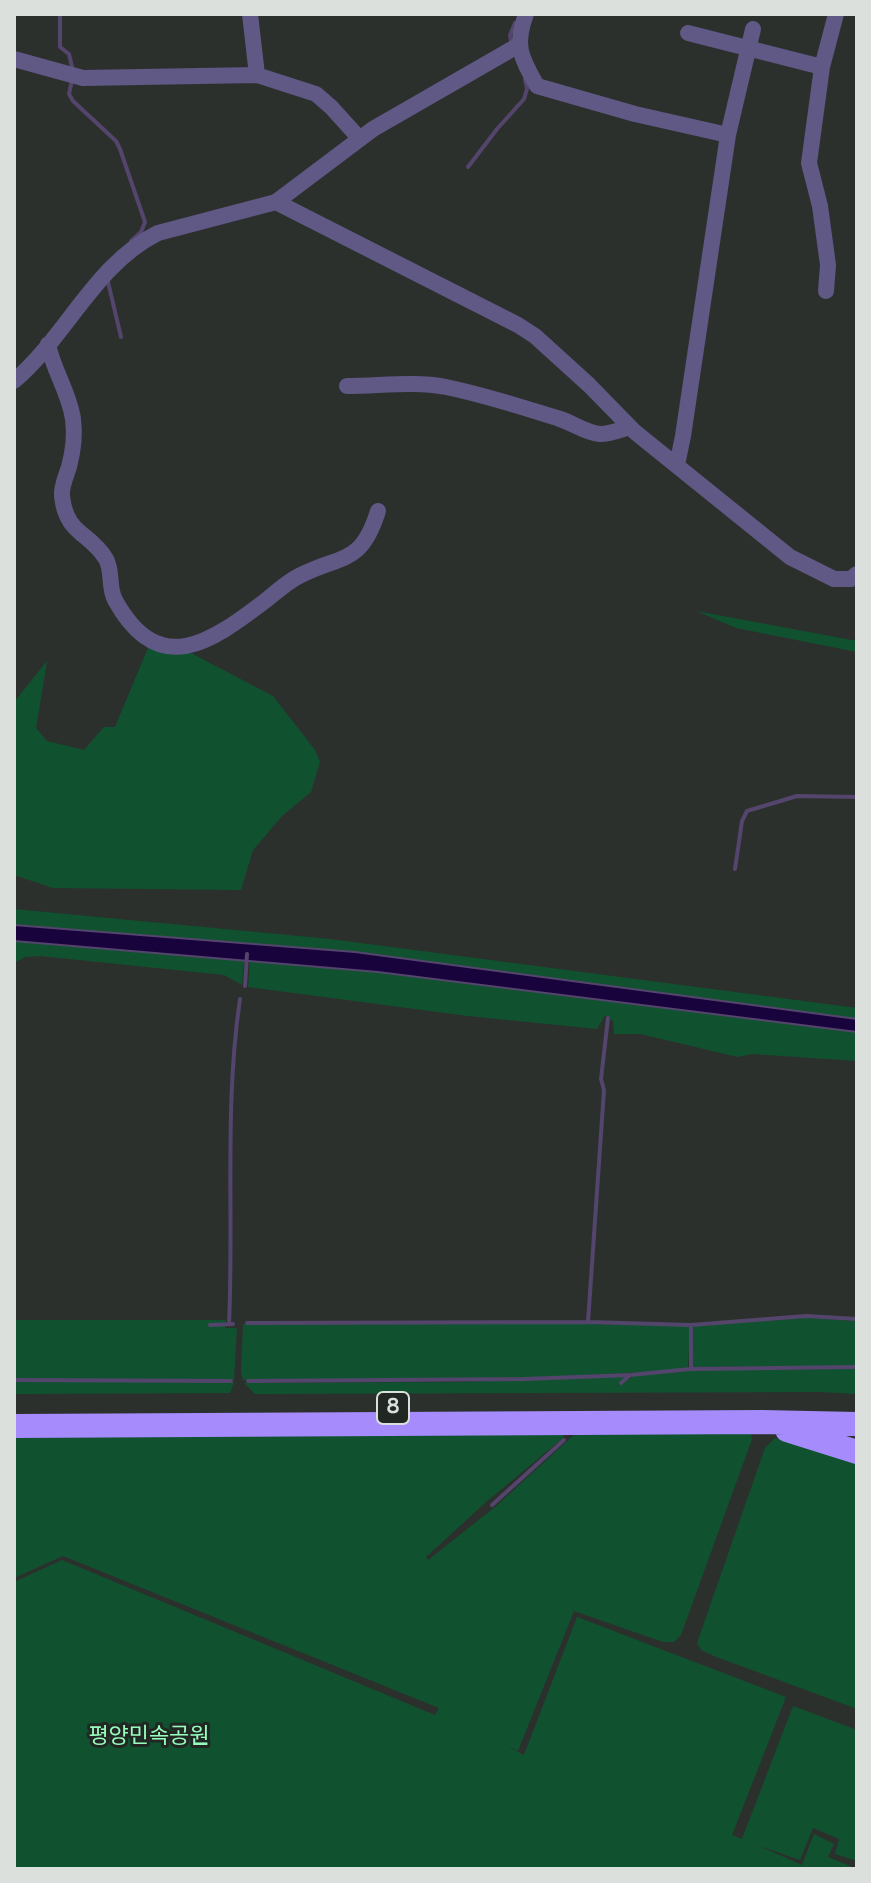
<!DOCTYPE html>
<html>
<head>
<meta charset="utf-8">
<style>
	body { margin:0 }
	#map { position:relative; width:871px; height:1883px; overflow:hidden; background:#2b302d; font-family:"Varela Round",sans-serif }
	canvas { display:block }
	.frame { position:absolute; inset:0; border:16px solid #dce0dd; pointer-events:none }
</style>
</head>
<body>
<div id="map">
<canvas width="871" height="1883"></canvas>
<div class="frame"></div>
</div>
<script>
const context = document.querySelector('canvas').getContext('2d');
context.lineJoin = 'round';
function paint(path, color) {
  context.fillStyle = color;
  context.fill(path, 'evenodd');
}
function trace(path, color, width, dash) {
  context.strokeStyle = color;
  context.lineWidth = width;
  context.lineCap = dash ? 'butt' : 'round';
  context.setLineDash(dash || []);
  context.stroke(path);
}
function write(font, color, halo, rows, align = 'center') {
  context.font = font + ' "Varela Round","Noto Sans KR",sans-serif';
  context.lineWidth = 6;
  context.setLineDash([]);
  context.textBaseline = 'middle';
  context.strokeStyle = halo;
  context.fillStyle = color;
  for (const [text, x, y, turn = 0] of rows) {
    context.save();
    context.translate(x, y);
    context.rotate((+turn || 0) * Math.PI / 180);
    context.textAlign = isNaN(turn) ? turn : align;
    if (halo) context.strokeText(text, 0, 0);
    context.fillText(text, 0, 0);
    context.restore();
  }
}
const green = new Path2D(`
	M696,611L857,641V652L736,628Z
	M150,643L187,651L273,696L315,750L320,762L311,792L282,816L253,850L241,890L53,888L14,875V702L47,661L36,728L47,741L84,750L104,727H115Z
	M14,909L330,939L857,1008V1019L355,952L14,925Z
	M14,941L244,959L242,985L224,975L40,956L25,957L14,963Z
	M250,959L378,972L857,1032V1061L752,1054L738,1057L640,1034H614L613,1021L605,1015L597,1029L468,1016L248,987Z
	M806,1318L857,1321V1366L693,1367V1326Z
	M14,1320H226L225,1328H237L234,1380L14,1379Z
	M243,1324H588L690,1326L688,1368L683,1370L525,1378L249,1381L243,1380L241,1372Z
	M857,1369V1394L820,1392L255,1394L244,1383L462,1382L628,1376L619,1383L621,1385C625,1382 628,1379 632,1377C648,1367 673,1377 690,1370Z
	M14,1382H234L230,1393L14,1394Z
	M576,1433L751,1434L752,1439L681,1635L674,1642H663L574,1611L518,1751L505,1745L524,1755L577,1617L786,1697L732,1835L742,1839L793,1706L857,1730V1861L835,1854L839,1839L813,1828L800,1860L757,1845L802,1865L814,1834L834,1844L828,1857L857,1869H14V1582L62,1560L435,1715L439,1708L63,1556L14,1578V1436L565,1434L563,1438L486,1502L426,1557L428,1560L495,1507Z
	M775,1438L857,1463V1709L714,1656L701,1650L697,1643L765,1448Z`);
const water = new Path2D(`
	M14,925L355,952L857,1019V1032L378,972L14,941Z`);
const stream = new Path2D(`
	M60,14V47L69,54L73,71
	M512,45L510,35L515,23
	M72,80L69,94L73,101L116,141L120,149L145,222L141,232L131,241
	M468,167L497,129L524,99L527,89L525,79
	M108,282L121,337
	M735,869L742,821L747,811L797,796L857,797
	M245,986L247,954
	M588,1322L604,1090L601,1079L608,1018
	M247,1323L588,1322L691,1325L806,1316L857,1319
	M229,1324C234,1217 224,1106 240,999
	M210,1325L233,1324
	M691,1369V1325
	M14,1380L231,1381
	M248,1381L525,1379L630,1375L691,1369L857,1367
	M621,1383L630,1375
	M492,1505L564,1440`);
const street = new Path2D(`
	M250,14L257,75
	M526,14C514,46 521,57 537,86L635,114L728,135
	M688,33L822,67L836,14
	M14,59L83,78L257,75L316,94L331,107L360,139
	M822,67L809,163L820,206L828,265L826,291
	M276,202L518,325L535,336L589,385L635,432L790,557L834,579H851L857,574
	M48,344C53,370 69,392 73,419C75,434 73,452 69,467C66,476 61,487 62,496C66,535 90,532 106,559C113,571 108,587 115,600C159,680 211,642 265,601C275,593 287,582 299,576C341,554 361,566 378,511
	M14,381C66,337 95,264 158,233L276,202L373,129L519,45
	M347,386C380,386 414,381 446,387C485,395 522,407 560,419C573,423 586,433 600,434C610,434 620,430 630,427
	M677,465L683,436L728,135L753,29`);
const highway = new Path2D(`
	M14,1426L762,1422L857,1424
	M787,1430L857,1452`);
const shields = [
	[393,1408,32]
];
const shieldNames = [
	["8",393,1408]
];
const parkNames = [
	["평양민속공원",149,1737]
];
paint(green, '#105230');
paint(water, '#19033c');
trace(water, '#54456c', 2);
trace(stream, '#54456c', 4);
trace(street, '#605885', 16);
trace(highway, '#a58bfb', 24);
for (const [x, y, w] of shields) {
  const box = new Path2D();
  box.roundRect(x - w / 2, y - 16, w, 32, 6);
  context.fillStyle = '#212723';
  context.fill(box);
  trace(box, '#dce0dd', 2);
}
write('bold 20px', '#dce0dd', null, shieldNames);
write('22px', '#97fdbd', '#212723', parkNames);
</script>
</body>
</html>
